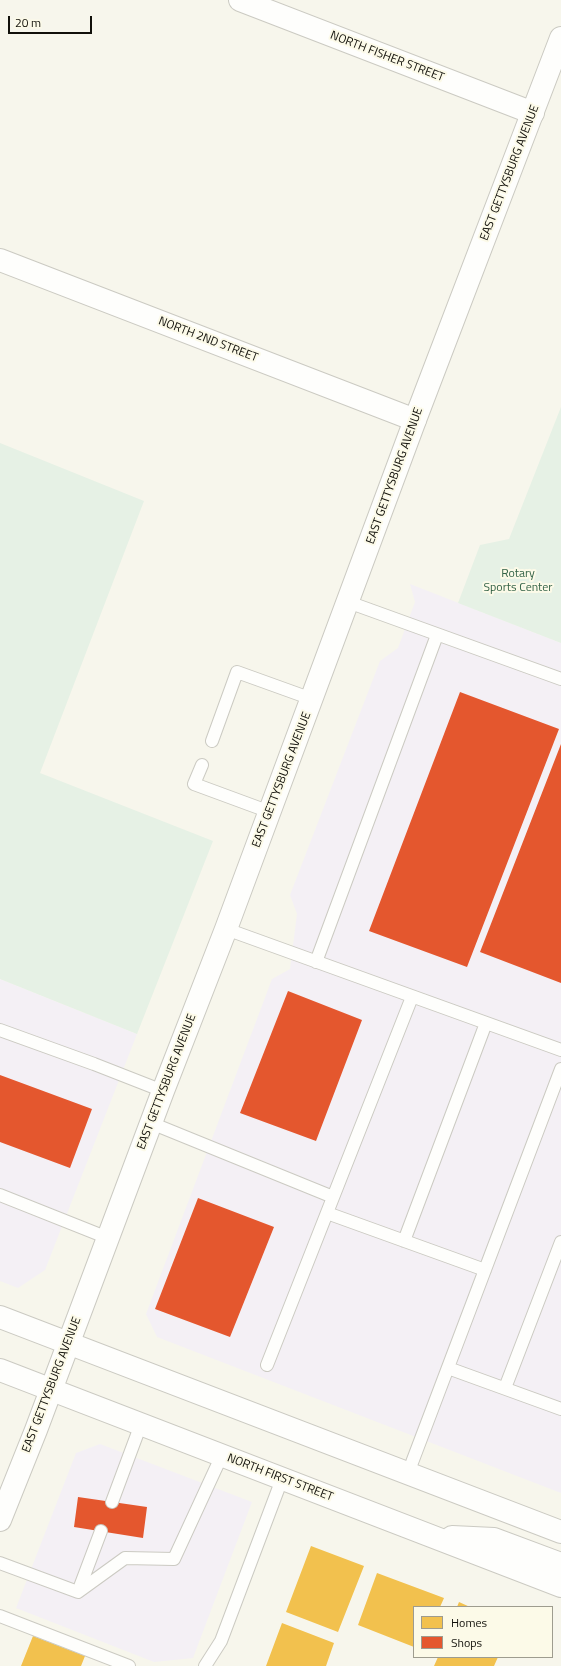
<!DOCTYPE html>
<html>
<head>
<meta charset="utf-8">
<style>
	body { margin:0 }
	#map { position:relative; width:561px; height:1666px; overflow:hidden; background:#f7f6ec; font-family:"Titillium Web",sans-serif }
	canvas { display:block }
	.legend { position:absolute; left:413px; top:1606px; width:140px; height:52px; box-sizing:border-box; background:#fcfae8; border:1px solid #9e9c8f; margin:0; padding:5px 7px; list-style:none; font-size:12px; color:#11100a }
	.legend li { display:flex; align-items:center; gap:8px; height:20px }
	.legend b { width:20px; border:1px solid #9e9c8f }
	.scale { position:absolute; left:8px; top:16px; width:84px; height:18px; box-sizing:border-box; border:2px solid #11100a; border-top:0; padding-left:5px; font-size:12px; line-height:14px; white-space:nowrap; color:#11100a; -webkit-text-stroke:3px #fcfae8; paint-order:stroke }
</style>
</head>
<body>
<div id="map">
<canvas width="561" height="1666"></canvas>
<ul class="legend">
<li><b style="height:11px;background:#f2c14e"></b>Homes</li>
<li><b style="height:11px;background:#e4572e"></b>Shops</li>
</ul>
<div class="scale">20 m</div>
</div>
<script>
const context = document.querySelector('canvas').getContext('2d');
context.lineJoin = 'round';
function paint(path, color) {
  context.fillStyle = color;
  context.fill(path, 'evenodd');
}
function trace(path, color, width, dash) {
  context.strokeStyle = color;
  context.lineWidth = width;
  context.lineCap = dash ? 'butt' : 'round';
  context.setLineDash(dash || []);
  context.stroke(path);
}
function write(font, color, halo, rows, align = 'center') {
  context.font = font + ' "Titillium Web",sans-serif';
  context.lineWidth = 4;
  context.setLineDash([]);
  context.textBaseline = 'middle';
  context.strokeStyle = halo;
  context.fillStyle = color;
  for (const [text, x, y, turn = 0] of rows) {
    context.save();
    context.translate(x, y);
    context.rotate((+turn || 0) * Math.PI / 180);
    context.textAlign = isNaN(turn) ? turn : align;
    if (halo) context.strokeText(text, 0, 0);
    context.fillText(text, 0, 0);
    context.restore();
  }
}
const commercial = new Path2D(`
	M410,584L561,643V1493L157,1337L146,1314L272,979L290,969L297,914L290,895L380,661L398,648L415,602Z
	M0,979L137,1034L45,1270L18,1288L0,1281Z
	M100,1444L252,1502L193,1658L154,1662L16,1608L76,1453Z`);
const green = new Path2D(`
	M561,407V643L458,603L480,545L509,539Z
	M0,443L144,501L40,773L213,841L137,1034L0,979Z`);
const homes = new Path2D(`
	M311,1546L364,1566L338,1632L286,1612Z
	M377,1573L444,1598L440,1607H414V1647L358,1625Z
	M459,1602L470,1607H457Z
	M282,1623L334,1643L326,1666H266Z
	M33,1636L85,1656L81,1666H21Z
	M438,1657H498L494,1666H434Z`);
const shops = new Path2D(`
	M460,692L559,729L467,967L369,931Z
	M561,744V983L480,952Z
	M288,991L362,1020L316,1141L240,1113Z
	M0,1075L92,1109L70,1168L0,1142Z
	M198,1198L274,1227L230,1337L155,1309Z
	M78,1497L147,1507L143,1538L74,1527Z`);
const service = new Path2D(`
	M348,602L561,679
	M212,741L237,672L312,699
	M202,765L194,784L270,812
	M226,929L561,1050
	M316,962L437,635
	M0,1030L94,1064L163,1091
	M151,1123L333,1197
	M0,1195L108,1238
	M327,1213L485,1270
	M404,1241L486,1023
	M267,1365L412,997
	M448,1368L561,1409
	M505,1388L561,1242
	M408,1473L561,1069
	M112,1502L141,1424
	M0,1563L78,1592L125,1558L174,1559L222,1455
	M78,1592L101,1531
	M0,1616L129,1666
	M205,1666L221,1641L282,1479`);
const minor = new Path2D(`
	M240,0L533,113
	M0,260L415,420`);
const tertiary = new Path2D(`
	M0,1520L36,1430L163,1091L226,929L415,420L561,38`);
const secondary = new Path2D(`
	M0,1317L561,1532
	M0,1370L561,1586
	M452,1537L494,1539L561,1564`);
const streetNames = [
	["NORTH FISHER STREET",387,57,21],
	["EAST GETTYSBURG AVENUE",510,173,-69],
	["NORTH 2ND STREET",208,340,21],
	["EAST GETTYSBURG AVENUE",395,476,-70],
	["EAST GETTYSBURG AVENUE",282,780,-69],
	["EAST GETTYSBURG AVENUE",167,1082,-69],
	["EAST GETTYSBURG AVENUE",52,1385,-69],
	["NORTH FIRST STREET",280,1478,21]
];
const parkNames = [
	["Rotary",518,574],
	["Sports Center",518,588]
];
paint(commercial, '#f4f0f5');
paint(green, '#e6f1e5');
paint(homes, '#f2c14e');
paint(shops, '#e4572e');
trace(service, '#cbcac2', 14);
trace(minor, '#cbcac2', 24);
trace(tertiary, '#cbcac2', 24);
trace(secondary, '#cbcac2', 24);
trace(service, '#fefefc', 12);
trace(minor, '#fefefc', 22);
trace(tertiary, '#fefefc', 22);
trace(secondary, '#fefefc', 22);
write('12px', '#11100a', '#fcfae8', streetNames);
write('12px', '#336246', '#fcfae8', parkNames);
</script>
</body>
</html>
